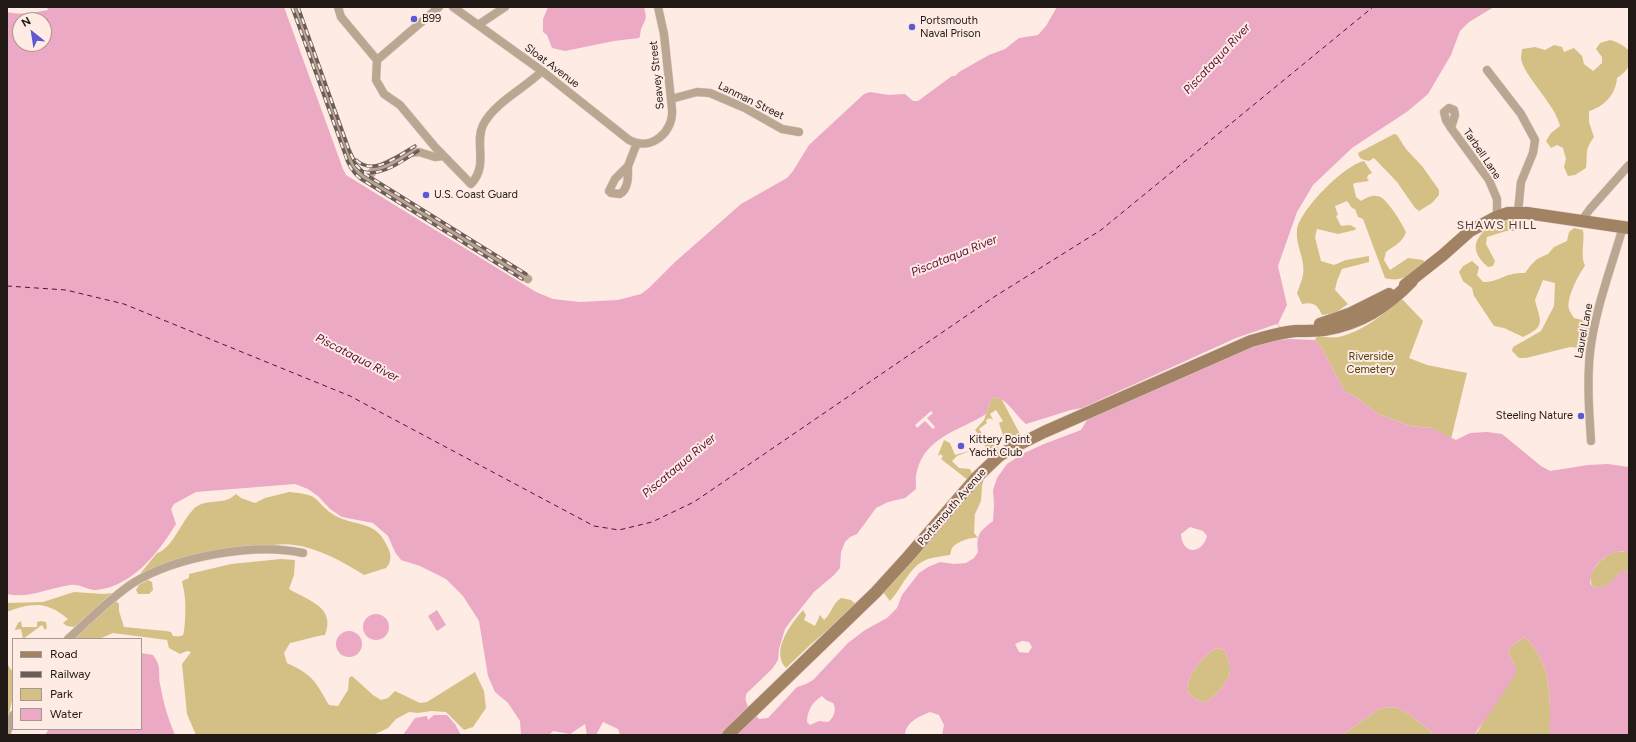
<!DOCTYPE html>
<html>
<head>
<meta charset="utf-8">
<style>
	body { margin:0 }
	#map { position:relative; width:1636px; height:742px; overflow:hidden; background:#fdebe4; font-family:Figtree,sans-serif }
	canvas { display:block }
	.frame { position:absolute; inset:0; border:8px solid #211916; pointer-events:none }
	.legend { position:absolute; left:12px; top:638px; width:130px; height:92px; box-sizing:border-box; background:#fdebe4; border:1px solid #a59792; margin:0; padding:5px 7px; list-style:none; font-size:12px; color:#211916 }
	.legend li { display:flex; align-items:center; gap:8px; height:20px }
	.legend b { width:20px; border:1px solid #a59792 }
	.north { position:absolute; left:12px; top:12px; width:40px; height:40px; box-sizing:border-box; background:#fdebe4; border:1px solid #a59792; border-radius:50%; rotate:330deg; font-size:11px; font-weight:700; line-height:16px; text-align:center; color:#211916 }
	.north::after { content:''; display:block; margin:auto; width:14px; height:18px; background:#5e59d2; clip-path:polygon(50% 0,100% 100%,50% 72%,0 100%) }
</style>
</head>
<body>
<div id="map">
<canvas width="1636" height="742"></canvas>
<div class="frame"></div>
<ul class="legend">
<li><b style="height:5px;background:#a18263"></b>Road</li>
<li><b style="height:5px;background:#6a5e5a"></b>Railway</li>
<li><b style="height:11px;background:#d4c085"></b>Park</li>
<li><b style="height:11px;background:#eca9c4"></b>Water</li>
</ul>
<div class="north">N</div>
</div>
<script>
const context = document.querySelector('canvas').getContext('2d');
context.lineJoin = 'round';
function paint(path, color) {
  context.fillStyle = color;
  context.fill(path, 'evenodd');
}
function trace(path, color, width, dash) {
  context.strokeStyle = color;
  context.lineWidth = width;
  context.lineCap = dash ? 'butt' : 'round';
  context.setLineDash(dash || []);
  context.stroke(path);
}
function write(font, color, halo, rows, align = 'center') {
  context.font = font + ' Figtree,sans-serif';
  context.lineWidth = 4;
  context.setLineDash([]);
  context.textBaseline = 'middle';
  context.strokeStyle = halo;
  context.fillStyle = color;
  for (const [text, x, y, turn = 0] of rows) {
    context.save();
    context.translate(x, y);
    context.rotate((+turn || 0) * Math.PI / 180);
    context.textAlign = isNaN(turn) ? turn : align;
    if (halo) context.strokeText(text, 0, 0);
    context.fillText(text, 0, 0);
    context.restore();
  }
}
const green = new Path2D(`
	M1610,40C1617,42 1624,45 1629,51C1629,67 1630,69 1617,78C1616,94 1604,107 1589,111V122L1594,137C1584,151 1588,153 1586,168L1575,175L1568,176L1564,167L1566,159L1563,148L1557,145L1551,148L1546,141L1551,133L1560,126C1556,105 1522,74 1521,58C1521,55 1522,52 1522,49L1535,47L1545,50L1554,45L1562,47L1564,52L1574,48L1582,56L1584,64L1593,71L1602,63V57L1596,49L1600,43Z
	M1394,134L1397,135L1406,149L1422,166L1439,190V195L1432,203L1419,211L1415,208L1397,182L1374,158L1369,161C1363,160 1359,159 1358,153Z
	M1364,161L1372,173L1368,175L1367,178L1369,181L1355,183L1353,184L1356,197L1361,201C1366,197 1376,193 1382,198C1389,203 1402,223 1406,232C1403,242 1394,246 1386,252L1384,260L1390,270L1408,258L1423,260L1425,263C1411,274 1403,283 1385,278L1363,219L1358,217L1355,209L1352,208L1347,201L1335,206L1338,215L1336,216L1341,226L1350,225L1356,228L1355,230L1338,234L1317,229L1315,237L1321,261L1334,265L1346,260L1369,256V262L1342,269L1337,281L1335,290L1348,304L1335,313L1322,315C1317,304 1313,302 1302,304L1297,293C1299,287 1302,281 1303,275C1306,260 1295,245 1297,230C1299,211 1344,165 1364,161Z
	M1506,219H1516L1520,225L1516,231H1506L1487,237L1486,244L1495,261L1493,266L1488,267C1462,245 1482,228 1506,219Z
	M1574,228L1583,230C1585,242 1580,255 1585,266C1578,275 1566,299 1569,309C1570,312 1572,315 1574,318L1586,321L1593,328L1588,349L1570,347L1526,358H1519L1512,351L1513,347L1541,331L1554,306L1555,283L1543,280L1535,300C1540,321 1547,326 1523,337L1504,328L1494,326L1474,296L1472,288L1463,281L1459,272L1463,266L1472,261L1479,267L1477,275L1483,282C1500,282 1505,272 1525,273L1530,266L1537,259L1548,254L1554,247L1567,241L1569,232Z
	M1402,299L1423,321L1409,358L1427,365L1467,373L1451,439L1431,428L1411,426L1378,414L1353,395L1345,392L1321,347L1315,340L1317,336C1324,337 1333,338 1339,337C1364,331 1383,314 1402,299Z
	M994,397L1001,398L1021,436L1005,446L1004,438L999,423L1003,421L996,410L990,414L993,420L990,418L986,420L987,423L979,429L988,443L995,439L998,446L997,451L992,455L988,453L982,439L975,430L984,420L991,400Z
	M944,440L950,443L955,455L972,450L957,456L952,461L959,468L970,469L972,473L968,480L941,459L943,456L940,454L939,456L938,455Z
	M985,476L982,486L981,501L975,514L974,533L978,538C970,537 957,542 952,548C951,550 951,552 950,555C943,556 935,557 928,559C909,566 903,587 890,601L883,592Z
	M289,492C297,493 309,493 316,499C322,505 327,511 334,515C355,527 375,520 386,544C390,551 392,556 389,564L386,568L364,575C343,562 319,548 294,545C283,543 271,546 260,546C214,549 183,554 140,574L157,553C171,550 182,521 192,511C200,500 214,503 226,500C230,499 233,496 236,494L241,498L255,503L265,498Z
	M1626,551L1629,553V572L1628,571L1618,574L1614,580L1606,586L1599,588L1593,587C1585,574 1601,557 1613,553C1617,551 1622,552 1626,551Z
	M281,559L295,560L294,575L289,589C309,601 336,607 325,635C313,636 302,641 290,643L284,653L287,663C313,675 315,681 329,705L338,706L348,690L349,678L352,676L373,695L381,700L388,698L395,691L420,703L427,702L475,672L484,691L486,708L473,727L464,730L446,712L431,711L418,713L409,712L396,719L388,728L373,735H196L187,714L182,664L191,652L187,651L180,654L169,648L167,640L113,633L99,639H73L116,601L119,604V611L124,627L166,631L171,632L173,636C176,636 180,637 183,635C185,633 186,604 185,600C185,594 183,587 182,581L189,578V574L231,564Z
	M148,580L152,582L153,590L149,594H138L136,590L139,585Z
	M74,592L104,594L112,593L74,627L67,626L63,623L68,619C62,614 55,609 48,607C37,602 18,607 7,612V603L43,602Z
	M841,598L851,600L857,605L810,645L786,668C770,651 791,624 803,610L806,615L804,620L815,626L820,615L824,620C832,613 832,604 841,598Z
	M21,621L22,627H37V622L41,621L46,622L47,628L45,630L42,625L23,639L21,629L15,630V629L18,623Z
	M1525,637C1553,664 1550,698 1550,735H1474L1478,731L1516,667L1508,652L1514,644Z
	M1217,648L1224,650C1227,656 1231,664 1230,671C1230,680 1212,703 1202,702C1197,701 1190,695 1187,691C1187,675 1203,655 1217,648Z
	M7,663L11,670L13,669V696L7,723Z
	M1386,707L1398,708L1409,714L1435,735H1342L1379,709Z`);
const water = new Path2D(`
	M47,7H284L343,169L346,175L536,292L553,299L580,302L618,300L641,294L649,288L675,262L741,204L787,178L793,171L809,145L864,94L870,92L889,95L905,94L913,101H918L952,76H955L959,72L989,55L1005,49L1019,38L1038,35L1046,26L1057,7H1494L1469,22L1460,31L1451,55L1428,94L1408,111L1352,148L1313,185L1297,212L1278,266L1287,305L1278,324L1291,339L1315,340L1321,347L1345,392L1353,395L1378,414L1411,426L1431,428L1456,440L1470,433L1487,432L1502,434L1541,466L1550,471L1588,465L1608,464L1629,467V553C1619,547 1600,558 1595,567C1592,571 1591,578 1590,583L1593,587C1610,590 1612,578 1623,570L1629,572V735H1550C1550,698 1553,664 1525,637L1514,644L1508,652L1516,667V673L1493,709L1474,735H1435L1409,714L1398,708L1387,707L1379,709L1342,735H942L944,725L939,715L930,712C919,717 909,720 905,732L906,735H620L618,729L603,722L596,735H587L585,724L570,734L553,731L549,735H521L520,721L508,703L495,692L488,676L479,621L463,596L446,579L420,566L401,560L395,552L388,536L373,523L342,517L330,509L319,497L308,489L295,484L196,492L174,504L171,509L176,524C159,552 132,587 96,590C88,590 78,583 70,585C49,588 28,599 7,594V12C21,15 34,13 48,10ZM20,20H44V44H20ZM994,397C1006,397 1017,417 1026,424L1071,410L1082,408L1087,420L1081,430L1044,444L1024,453L1007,464L997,478L993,490L994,505L993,521C980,531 976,534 978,552L974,558L966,563L954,564L940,562L928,567L919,573L902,595L897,608L887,618L865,630L848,643L813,680L806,684L797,687L768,718L759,719C752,711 742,703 747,693L772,669L778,660L779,649L785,629L790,622L814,592L834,575L840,568L841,552L845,542L850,537L857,534L876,508L888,502L905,498L916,489C916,483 915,477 917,471C925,437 961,430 986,414L991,400ZM1190,527L1203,531L1207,536C1202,555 1182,555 1181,534ZM1022,641L1029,642L1032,647L1028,653L1019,652L1015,644ZM1217,648L1224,650C1227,656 1231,664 1230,671C1230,680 1212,703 1202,702C1197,701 1190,695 1187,691C1187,675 1203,655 1217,648ZM822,696L826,700L833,703C837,709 834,718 828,722L819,721L810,725L807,722C807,711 812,702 822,696Z
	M548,7H644C647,20 646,18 641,29C640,33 641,35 639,38L614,41L570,50L565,51L552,48L547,35L543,32V19Z
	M437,610L446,625L437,631L428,616Z
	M363 627a13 13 0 1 1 26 0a13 13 0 1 1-26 0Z
	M336 644a13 13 0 1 1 26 0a13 13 0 1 1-26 0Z
	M141,653L153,655C162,667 158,671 160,684C163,702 168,719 175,735H45L49,729H141Z
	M434,715H447L455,724L461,735H403L415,718L427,716L428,720Z`);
const pier = new Path2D(`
	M1277,324L1291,339L1275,340L1250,348L1086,417L1082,408L1236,338Z
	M931,411L933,413L927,418L935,427L933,429L925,421L917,428L915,425Z`);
const ferry = new Path2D(`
	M7,286L66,290L124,304L350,396L594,526L619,530L652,522L694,502L994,297L1101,230L1373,7`);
const street = new Path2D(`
	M295,7L347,151L355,168L367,179L528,279
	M338,7L341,17L377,60L376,80L384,94L400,105L435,147L471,184C489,165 474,144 483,125C495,102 524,89 542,71
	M453,7L542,71L629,140C651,152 674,132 672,109L664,34L658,7
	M478,25L505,7
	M377,60L439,7
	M1487,70L1521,114L1535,140L1533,153L1521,182L1518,212
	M671,99L697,92L710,93L745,108L782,129L799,132
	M1451,128L1455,115L1454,110L1449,108L1444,112L1446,120L1451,128L1489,180L1497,199V216
	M628,166C628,176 629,188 620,194L611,193L609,191L615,179L628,166L637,143
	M367,179L373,171L410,153L419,152L435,157L443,156
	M1584,222L1585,216L1590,209L1629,165
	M1591,441C1589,411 1587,382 1590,352C1595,310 1611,268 1623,227
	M68,639C89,620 109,599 133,583C175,557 254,542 303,553
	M7,732L13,715`);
const secondary = new Path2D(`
	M1405,285L1443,255L1470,231L1496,217L1508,213H1527L1629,228
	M1320,324L1349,314L1389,294
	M728,735L876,592L907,558L977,477L999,456L1010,449L1044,432L1251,341C1266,337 1281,332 1296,331C1306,331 1315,331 1324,330C1361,324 1387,307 1412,281`);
const rail = new Path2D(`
	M292,7L345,154C348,165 353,173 361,179L522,279
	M298,7L349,150L356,165L365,174L526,274
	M356,160C374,177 399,155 415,146
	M364,172C383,176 402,161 418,151`);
const markers = [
	[414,19,4,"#5e59d2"],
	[912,27,4,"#5e59d2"],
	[426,195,4,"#5e59d2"],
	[1581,416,4,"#5e59d2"],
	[961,446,4,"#5e59d2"]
];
const poiNames = [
	["B99",422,19],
	["Portsmouth",920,21],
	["Naval Prison",920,34],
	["U.S. Coast Guard",434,195],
	["Steeling Nature",1573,416,"right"],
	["Kittery Point",969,440],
	["Yacht Club",969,453]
];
const streetNames = [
	["Sloat Avenue",552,66,37],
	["Seavey Street",657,75,-96],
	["Lanman Street",751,101,26],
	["Tarbell Lane",1482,154,56],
	["Laurel Lane",1584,331,-79],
	["Portsmouth Avenue",952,507,-49]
];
const parkNames = [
	["Riverside",1371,357],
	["Cemetery",1371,370]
];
const waterNames = [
	["Piscataqua River",1217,59,-47],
	["Piscataqua River",954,256,-22],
	["Piscataqua River",357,358,27],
	["Piscataqua River",679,466,-40]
];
const neighbourhoodNames = [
	["SHAWS HILL",1497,225]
];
paint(green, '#d4c085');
paint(water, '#eca9c4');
paint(pier, '#fdebe4');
trace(ferry, '#5b0e37', 1, [5, 4]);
trace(street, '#dac9c3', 9);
trace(secondary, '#dac9c3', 13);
trace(street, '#bba691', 8);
trace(secondary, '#a18263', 12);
trace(rail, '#6a5e5a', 3.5);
trace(rail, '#fdebe4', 2, [6]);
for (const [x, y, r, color] of markers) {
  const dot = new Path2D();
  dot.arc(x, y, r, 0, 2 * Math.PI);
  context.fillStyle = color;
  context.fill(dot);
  trace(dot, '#fdebe4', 1.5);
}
write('11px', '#211916', '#fdebe4', poiNames, 'left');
write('11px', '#211916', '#fdebe4', streetNames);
write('11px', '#51420f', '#fdebe4', parkNames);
write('italic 12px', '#5b0e37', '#fdebe4', waterNames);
context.letterSpacing = '1px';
write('12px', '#4c3b34', '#fdebe4', neighbourhoodNames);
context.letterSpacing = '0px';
</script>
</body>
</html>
